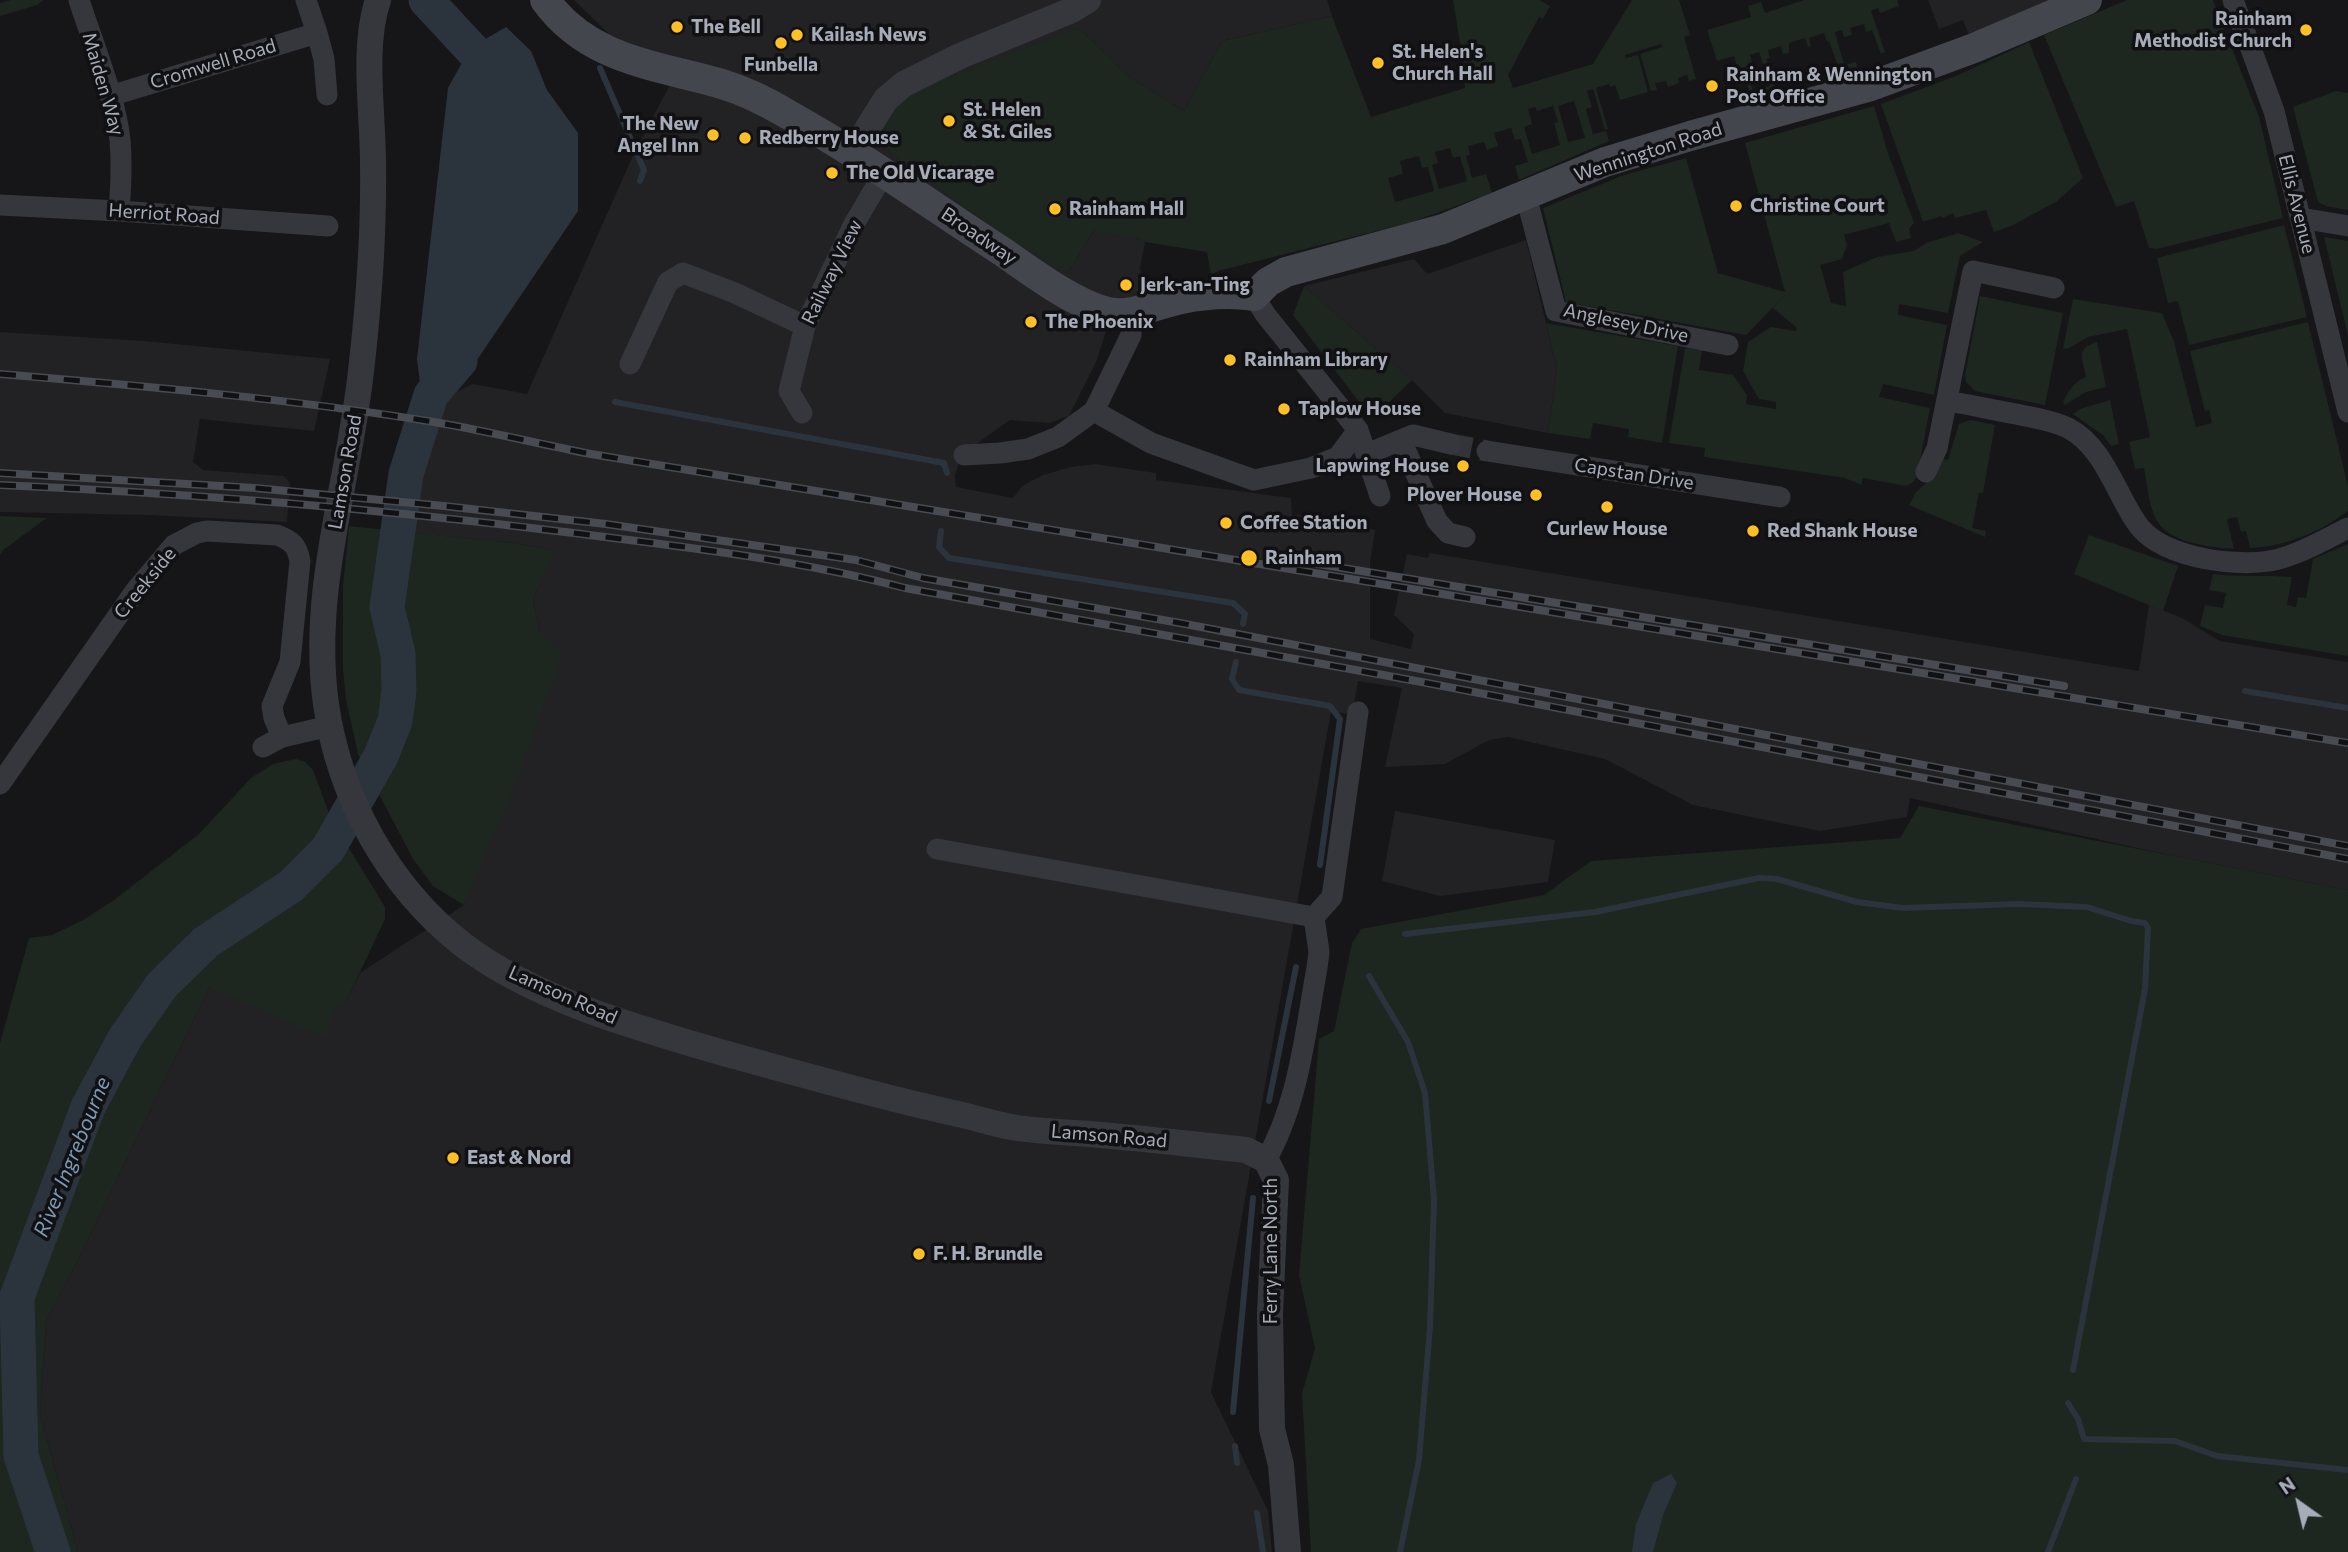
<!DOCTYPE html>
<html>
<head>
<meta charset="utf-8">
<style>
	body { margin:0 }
	#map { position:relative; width:2348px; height:1552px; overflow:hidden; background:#161618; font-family:Commissioner,sans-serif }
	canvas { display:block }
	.north { position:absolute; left:2264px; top:1468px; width:70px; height:70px; -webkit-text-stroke:5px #111113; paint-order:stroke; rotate:326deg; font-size:19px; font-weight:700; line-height:28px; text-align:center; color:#a7acb9 }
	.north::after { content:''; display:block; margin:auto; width:24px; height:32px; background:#a7acb9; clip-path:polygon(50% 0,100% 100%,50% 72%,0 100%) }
</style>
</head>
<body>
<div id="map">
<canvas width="2348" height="1552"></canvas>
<div class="north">N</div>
</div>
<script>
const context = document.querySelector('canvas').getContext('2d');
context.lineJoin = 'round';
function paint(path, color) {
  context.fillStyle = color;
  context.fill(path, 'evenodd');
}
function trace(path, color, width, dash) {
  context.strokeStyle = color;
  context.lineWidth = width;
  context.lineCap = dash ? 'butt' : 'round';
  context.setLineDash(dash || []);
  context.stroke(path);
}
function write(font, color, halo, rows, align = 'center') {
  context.font = font + ' Commissioner,sans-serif';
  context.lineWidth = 7;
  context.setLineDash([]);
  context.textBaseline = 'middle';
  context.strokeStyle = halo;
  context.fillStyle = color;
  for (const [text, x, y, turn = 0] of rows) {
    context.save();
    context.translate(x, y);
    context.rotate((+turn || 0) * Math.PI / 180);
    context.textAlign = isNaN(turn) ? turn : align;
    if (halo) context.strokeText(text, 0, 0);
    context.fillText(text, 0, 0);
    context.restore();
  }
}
const built = new Path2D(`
	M574,0H1327L1332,16L1222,41L1184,111L1128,76L1079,28L882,121L883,139L892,155L1067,274L1095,229L1109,230L1120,237H1135L1145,242L1140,267L1144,292L1106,331L1096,362L1069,416L1050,423L1010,420L962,454L955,475L956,487L1013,498L1022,486L1043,475L1071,467L1095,464L1156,473V480L1291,498L1292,515L1309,514L1375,530L1370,562V639L1411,649L1414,634L1394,615L1407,554L1428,558L1430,553L2139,671L2149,605L2182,618L2220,641L2348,662V890L2174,856L1910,798L1907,817L1820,831L1693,805L1605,759L1508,737L1489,740L1445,764L1385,767L1402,688L1358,681L1352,715L1331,711L1211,1392L1268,1511L1272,1552H78L40,1414L46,1321L79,1258L209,988L345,1004L360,973L464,905L540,632L533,600L553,550L512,543L401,532L411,441L435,402L473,384L527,394L635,151L681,64L610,35Z
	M1928,0H2087L1974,48L1963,20L1939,29Z
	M1526,240L1557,369L1548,433L1445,413L1412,380L1304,286L1414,259L1427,274Z
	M0,332L144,341L330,359L314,431L200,419L193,462L203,470L284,476L290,483L287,522L148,515L0,512Z
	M1395,811L1555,840L1548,882L1440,896L1382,881Z`);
const green = new Path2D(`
	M11,0H43L37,5L0,16V3Z
	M1453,0H1539L1550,6L1543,19L1539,17L1508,75L1513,88L1593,64L1632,0H1679L1690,35L1684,37L1696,79L1689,81L1687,75L1678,78L1679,83L1668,87L1666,81L1655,83L1657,90L1651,91L1640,54L1662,47L1661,44L1625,55L1626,58L1638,55L1648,92L1620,100L1615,85L1610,87L1609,84L1596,88L1608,129L1605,130L1593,89L1587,91L1592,107L1586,109L1593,134L1606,131L1609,141L1519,180L1515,166L1528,162L1521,139L1515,140L1511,128L1494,133L1498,146L1487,150L1484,142L1468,146L1470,155L1466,156L1472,178L1486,174L1492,193L1412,222L1218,271L1211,276L1207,252L1145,242L1135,237H1120L1109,231L1105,236L1095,229L1067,274L1009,238L892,155L883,139L882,121L903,94L1079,28L1128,76L1184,111L1222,41L1332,16L1371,117L1465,88L1463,62ZM1574,101L1585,138L1568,142L1558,106ZM1553,106L1558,122L1554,123L1560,145L1532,154L1524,127L1532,124L1528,109L1535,107L1537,111ZM1450,148L1453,158L1460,156L1467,181L1439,189L1432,165L1438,163L1435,152ZM1419,156L1422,168L1428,167L1434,191L1395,202L1388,178L1403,174L1400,161Z
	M1804,0H1897L1899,6L1880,13L1878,8L1871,11L1885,52L1881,54L1872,30L1866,32L1864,24L1850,28L1852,35L1844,37L1842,30L1835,32L1844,65L1856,62L1858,71L1830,80L1827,70L1838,66L1829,41L1827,42L1824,33L1809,38L1811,46L1808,47L1805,38L1789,43V53L1783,54L1781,46L1768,50L1770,58L1766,59L1778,95L1742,104L1739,94L1749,90L1743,68L1738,69L1734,56L1717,61L1707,30L1751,17L1748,6L1761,2L1765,13ZM1759,52L1770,86L1753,91L1745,67L1753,65L1750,55Z
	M2127,0H2213L2259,117L2283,218L2157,249L2149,248L2134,201L2116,207L2044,35Z
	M2029,42L2083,178L2056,202L2011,226L1994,232L1986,210L1955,218L1953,213L1942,218L1941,216L1923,222L1881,104L1956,76Z
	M2336,91L2348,93V210L2326,206L2318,202L2293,107Z
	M1874,106L1888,153L1914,223L1909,229L1911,238L1896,242L1889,223L1844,235L1847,245L1842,259L1820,265L1831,303L1846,306L1843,272L1877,257L1914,251L1926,243L1958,233L1983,242L1960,256L1948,313L1899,304L1898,315L1947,325L1934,395L1883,384L1879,397L1930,408L1917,477L1912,483L1906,486L1863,478L1861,485L1845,478L1704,457L1705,448L1669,443L1685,348L1702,350L1699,370L1733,375L1747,395L1746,404L1776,409V402L1759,399L1743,371L1748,342L1771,327L1796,331L1797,328L1773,308L1787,293L1746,335L1566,302L1543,208L1624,175L1686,158L1718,273L1785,292L1745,143Z
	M2284,225L2307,317L2189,345L2178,301L2168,303L2157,258Z
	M2324,237L2348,241V335Z
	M1304,286L1412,380L1372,419L1293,315Z
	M1980,296L2063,313L2045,405L1975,391L1966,382L1965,375Z
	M2073,299L2162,313L2174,342L2196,427L2212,423L2209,410L2205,411L2190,351L2308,322L2348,486V511C2320,532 2284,547 2250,548L2246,531L2241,532L2237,517L2227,519L2234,549C2209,547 2166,543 2155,517C2148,502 2147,483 2144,468L2135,469L2129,442L2150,437L2127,329L2088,337L2069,348L2063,349Z
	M1546,323L1678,346L1662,443L1628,437L1629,429L1593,423L1590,439L1548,433L1557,369Z
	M2097,342L2106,387L2086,392L2065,405L2063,402C2068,391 2075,381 2086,377C2083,359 2074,349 2097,342Z
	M2110,400L2119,444L2111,446L2104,436L2073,414L2080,409Z
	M1971,420L1995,425L1983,493H1979L1972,528L1986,531L1985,537L1909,505L1916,492L1933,477L1939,458L1948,460L1959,424Z
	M0,516L47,518L3,550L0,555Z
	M349,526L512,543L554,550L533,600L540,632L563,652L513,791L464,905L433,886L413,859L358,754L346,700L343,670V586Z
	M2089,535L2178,566L2163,611L2074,574Z
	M2348,544V656L2222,635L2200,626L2205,605L2223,608L2226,593L2209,590L2213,574C2239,577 2266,575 2292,577L2287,605L2296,607L2298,597L2306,598L2313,559Z
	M295,759L304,761L313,770L331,819L385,907V919L345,1004H338L324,1037L209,988L79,1258L46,1321L40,1414L78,1552H0V1043L29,938L52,935L83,920L114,900L199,834L251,778L273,764Z
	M1919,806L2348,890V1552H1311L1302,1393L1315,1349L1299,1275L1319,1039L1334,1031L1352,943L1361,929L1544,895L1591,861L1900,838Z`);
const water = new Path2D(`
	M506,27L531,51L547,90L578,133V211L460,385L422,398L417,359L448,88L470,48Z
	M1671,1474L1677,1483L1663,1515L1653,1552H1632L1636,1524L1653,1483Z`);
const stream = new Path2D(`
	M600,68L644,170L640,181
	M615,402L944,463L947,473
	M941,531L939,547L949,558L1233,603L1245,614L1243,624
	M1236,662L1232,679L1239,690L1330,706L1340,719L1320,865
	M2245,691L2348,708
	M1405,934L1595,912L1759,878L1777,879L1857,902L1903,908L2018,904L2087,907L2131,921L2145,923L2148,928L2145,989L2073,1370
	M1369,976L1408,1042L1425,1093L1434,1200L1430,1327L1419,1460L1400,1552
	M1269,1101L1296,967
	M2068,1403L2078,1419L2084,1439L2175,1441L2217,1456L2348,1470
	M1233,1412L1253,1198
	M1235,1446L1237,1463
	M1257,1513L1263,1552
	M2048,1552L2076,1479`);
const river = new Path2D(`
	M426,0L478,56L487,91
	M53,1552L21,1456L17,1297L88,1107L125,1038L162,985L206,942L291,886L328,849L381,756L395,721L399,691L398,654L387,607L406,474L431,395L460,361`);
const minorTunnel = new Path2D(`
	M1451,444L1487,451`);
const minor = new Path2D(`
	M79,0C92,41 116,99 120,140C122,164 121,187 119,211
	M2233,0L2274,111L2348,412
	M317,33L324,59L327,95
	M110,96L317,33L306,0
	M1526,196L1556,311L1728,345
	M0,205L119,211L328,226
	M2300,218L2348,226
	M1254,296L1265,314L1358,430L1380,496
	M630,364L668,282L683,273L735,293L805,326
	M1948,401C1971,405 1993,410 2016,414C2033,418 2052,420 2068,428C2103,446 2115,491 2136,522C2158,557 2231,567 2269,561C2293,558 2326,539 2348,528
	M1094,411L1151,443L1254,480L1311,468L1338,457L1358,430
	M802,413L789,391L805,326L854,224L884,173
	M1401,440L1437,521L1448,533L1465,537
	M1487,451L1780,497
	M1367,454L1413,435L1451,444
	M964,455L1000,453L1028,449L1058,437L1094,411L1131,335V312
	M1926,472L1937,448L1973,271L2054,288
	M263,747L282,737L330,726
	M0,784L136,590L174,545L197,533L207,531L277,535C292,541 297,545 300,561L290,662L272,706L274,718L282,737
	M937,849L1314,917L1319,952L1317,968C1305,1033 1299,1102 1266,1160
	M1314,917L1332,897L1358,712`);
const tertiary = new Path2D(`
	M378,0C362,47 373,113 373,163C374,233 369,302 361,371C349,483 310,591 326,704C339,796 388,886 462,944C533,999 635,1027 720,1052C796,1073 872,1095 949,1112C970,1116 990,1123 1011,1127C1040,1132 1071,1132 1101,1135C1150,1139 1198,1145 1246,1150L1266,1160L1276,1180L1270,1314L1272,1429L1281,1465L1288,1552
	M852,153L886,99L904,84L960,56L1072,10L1088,0`);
const secondary = new Path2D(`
	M545,0C588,60 656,65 722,84C745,91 769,103 789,115C863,156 932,206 1003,252C1032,272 1074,304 1108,312C1131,317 1158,304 1181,299C1206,294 1228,292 1254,296L1268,282L1286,272L1443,229L1605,162L1690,136L1871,86L1974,48L2087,0`);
const rail = new Path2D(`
	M0,374C145,386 290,399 434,422C487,431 539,444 591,454L2348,743
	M0,473L255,488L444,506L606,524L856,560L923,578L1180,623L2348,846
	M0,485C189,493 378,509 565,532C679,546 794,559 905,588L1427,683L2348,859
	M1276,557L2064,686`);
const markers = [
	[677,27,7,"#ffc027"],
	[2306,30,7,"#ffc027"],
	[797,35,7,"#ffc027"],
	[781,43,7,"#ffc027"],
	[1378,63,7,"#ffc027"],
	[1712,86,7,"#ffc027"],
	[949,121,7,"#ffc027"],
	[713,135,7,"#ffc027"],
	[745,138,7,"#ffc027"],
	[832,173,7,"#ffc027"],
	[1736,206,7,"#ffc027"],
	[1055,209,7,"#ffc027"],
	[1126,285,7,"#ffc027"],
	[1031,322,7,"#ffc027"],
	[1230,360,7,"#ffc027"],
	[1284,409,7,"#ffc027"],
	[1463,466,7,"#ffc027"],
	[1536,495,7,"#ffc027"],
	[1607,507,7,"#ffc027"],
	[1226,523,7,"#ffc027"],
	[1753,531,7,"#ffc027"],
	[1249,558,9,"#ffc027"],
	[453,1158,7,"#ffc027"],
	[919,1254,7,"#ffc027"]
];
const poiNames = [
	["Rainham",2292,19,"right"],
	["Methodist Church",2292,41,"right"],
	["The Bell",691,27],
	["Kailash News",811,35],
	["St. Helen's",1392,52],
	["Church Hall",1392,74],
	["Funbella",781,65,"center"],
	["Rainham & Wennington",1726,75],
	["Post Office",1726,97],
	["St. Helen",963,110],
	["& St. Giles",963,132],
	["The New",699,124,"right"],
	["Angel Inn",699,146,"right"],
	["Redberry House",759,138],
	["The Old Vicarage",846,173],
	["Christine Court",1750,206],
	["Rainham Hall",1069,209],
	["Jerk-an-Ting",1140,285],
	["The Phoenix",1045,322],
	["Rainham Library",1244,360],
	["Taplow House",1298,409],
	["Lapwing House",1449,466,"right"],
	["Plover House",1522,495,"right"],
	["Coffee Station",1240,523],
	["Curlew House",1607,529,"center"],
	["Red Shank House",1767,531],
	["Rainham",1265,558],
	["East & Nord",467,1158],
	["F. H. Brundle",933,1254]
];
const streetNames = [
	["Cromwell Road",213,64,-17],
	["Maiden Way",103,84,74],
	["Wennington Road",1648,152,-18],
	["Ellis Avenue",2297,204,76],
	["Herriot Road",164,214,4],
	["Broadway",979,236,34],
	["Railway View",832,272,-64],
	["Anglesey Drive",1626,323,12],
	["Lamson Road",345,472,-80],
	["Capstan Drive",1634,474,9],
	["Creekside",145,583,-51],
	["Lamson Road",563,995,24],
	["Lamson Road",1109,1136,5],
	["Ferry Lane North",1271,1251,-90]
];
const waterNames = [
	["River Ingrebourne",72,1157,-68]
];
paint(built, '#222225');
paint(green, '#1d261f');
paint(water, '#2b343d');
trace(stream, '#2b343d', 6);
trace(river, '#2b343d', 35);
trace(minorTunnel, '#333438', 21, [21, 10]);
trace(minor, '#36373d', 21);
trace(tertiary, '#36373d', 26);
trace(secondary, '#44464d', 30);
trace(rail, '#494b52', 8);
trace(rail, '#111113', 5, [16]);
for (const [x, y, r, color] of markers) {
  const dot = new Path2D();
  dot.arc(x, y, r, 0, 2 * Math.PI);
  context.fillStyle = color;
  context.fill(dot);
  trace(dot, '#111113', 2.5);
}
write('bold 19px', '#a7acb9', '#111113', poiNames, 'left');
write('19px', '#a7acb9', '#111113', streetNames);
write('italic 21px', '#7b98b6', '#111113', waterNames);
</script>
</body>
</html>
